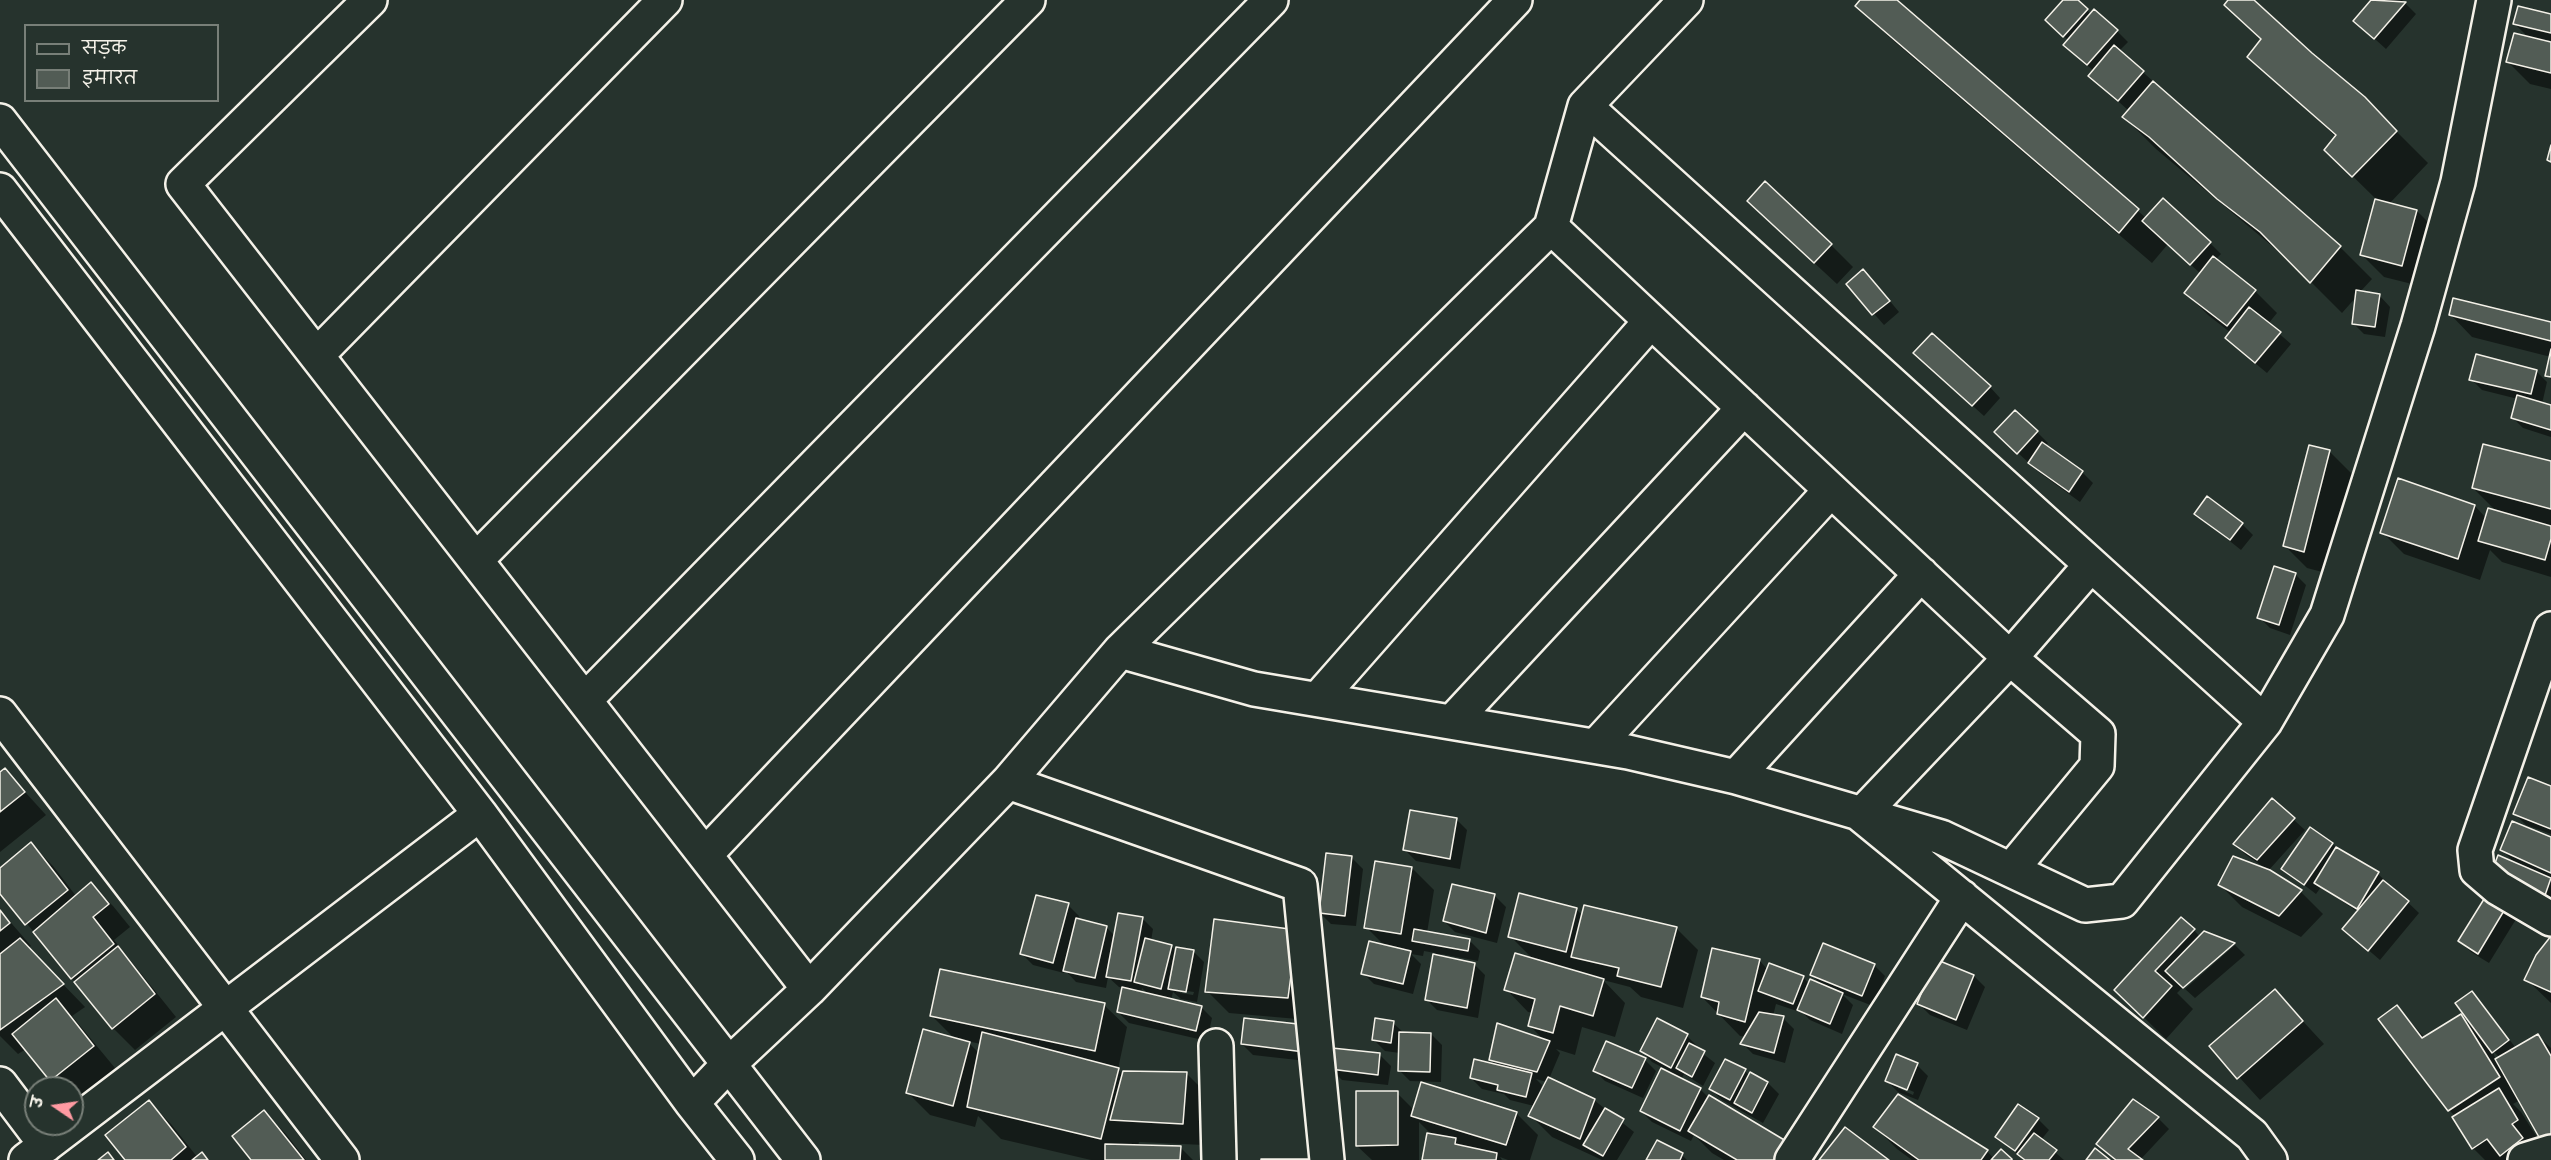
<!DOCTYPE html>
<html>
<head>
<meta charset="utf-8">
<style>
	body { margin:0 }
	#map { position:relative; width:2551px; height:1160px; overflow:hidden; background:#26332d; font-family:"Indie Flower","Playpen Sans Deva",sans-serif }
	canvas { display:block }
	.legend { position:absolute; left:24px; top:24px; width:195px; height:78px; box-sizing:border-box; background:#26332d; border:2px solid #787f78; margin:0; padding:8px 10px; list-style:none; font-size:18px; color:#f4f1e8 }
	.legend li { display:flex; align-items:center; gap:12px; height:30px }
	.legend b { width:30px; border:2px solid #787f78 }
	.north { position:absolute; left:24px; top:1076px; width:60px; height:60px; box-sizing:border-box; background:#26332d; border:2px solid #787f78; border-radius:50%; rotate:283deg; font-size:16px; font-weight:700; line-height:24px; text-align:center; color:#f4f1e8 }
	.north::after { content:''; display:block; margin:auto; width:21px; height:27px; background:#ff9aa2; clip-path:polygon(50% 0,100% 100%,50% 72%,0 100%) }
</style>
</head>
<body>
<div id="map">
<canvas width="2551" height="1160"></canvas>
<ul class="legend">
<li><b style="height:8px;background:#26332d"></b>सड़क</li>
<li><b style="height:16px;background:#525c55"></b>इमारत</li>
</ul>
<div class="north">उ</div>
</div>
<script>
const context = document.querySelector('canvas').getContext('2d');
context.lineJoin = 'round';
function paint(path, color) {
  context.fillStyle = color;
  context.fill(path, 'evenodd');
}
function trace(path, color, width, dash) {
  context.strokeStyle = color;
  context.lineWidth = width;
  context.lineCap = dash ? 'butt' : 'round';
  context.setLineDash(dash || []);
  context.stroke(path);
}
const shadow = new Path2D(`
	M1862,0H1894L2146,218L2163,200L2210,243L2221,254L2215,260L2255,291L2277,313L2268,324L2291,344L2267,373L2238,349L2227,338L2231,333L2208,315L2186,293L2201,274L2168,244L2152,263L1889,37L1857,5Z
	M2065,0H2076L2091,14L2117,31L2128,42L2119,51L2340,247L2372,279L2360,292L2379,295L2390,307L2385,337L2364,334L2353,323L2357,296L2342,313L2290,261L2156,149L2124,117L2129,111L2090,76L2094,71L2076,56L2069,41L2058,31Z
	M2230,0H2252L2396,131L2428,163L2389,204L2417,211L2439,233L2424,287L2384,277L2362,255L2376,199L2326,150L2336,137L2249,56L2262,40L2226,5Z
	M2373,0H2402L2416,14L2386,49L2355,21Z
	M2551,16V41L2547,40V43L2551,44V89L2530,84L2508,62L2529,38L2515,24Z
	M1771,223L1831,245L1853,267L1837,284Z
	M1874,282L1899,312L1884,325L1848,284Z
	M2450,314L2551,322V379L2547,375L2551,357L2472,337Z
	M1926,364L1990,387L2000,398L1984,416Z
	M2536,371L2547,382L2542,404L2551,407V437L2523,428L2512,417L2518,399L2482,390L2471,379Z
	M2037,432L2048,443L2045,446L2082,472L2093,483L2080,502L2040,473L2007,443Z
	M2329,451L2352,474L2326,573L2307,568L2285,546Z
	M2551,463V577L2502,562L2490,550L2480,580L2404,554L2382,532L2475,506L2486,518L2497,512L2473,488Z
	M2196,514L2242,524L2253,535L2241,550Z
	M2295,574L2306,585L2290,635L2270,628L2259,617Z
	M5,770L46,815L0,852V774Z
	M2551,788V834L2526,825L2515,814Z
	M2273,801L2305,830L2268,871L2301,892L2323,914L2301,937L2242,907L2220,885L2268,870L2246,855L2235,844Z
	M1456,819L1467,830L1460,869L1416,861L1405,850Z
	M2551,839V912L2517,865L2502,850Z
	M31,844L53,866L76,896L91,884L113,906L130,927L114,940L176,1017L135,1050L113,1028L0,891V870Z
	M2332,844L2378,874L2419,913L2380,960L2344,929L2358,912L2321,887L2316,894L2283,869Z
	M1352,858L1363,869L1356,926L1331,924L1320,913Z
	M1412,868L1434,890L1427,933L1469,940L1480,951L1478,961L1441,954L1440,957L1474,964L1485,975L1478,1018L1437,1010L1426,999L1435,953L1424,951L1423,956L1411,954L1421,964L1413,994L1374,984L1363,973L1385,946L1366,927Z
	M2489,893L2518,916L2489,963L2471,952L2460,941Z
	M1495,896L1506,907L1497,943L1455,932L1444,921Z
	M1068,905L1079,916L1078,920L1106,927L1115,936L1142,918L1153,929L1151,941L1171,946L1177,952L1193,951L1204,962L1197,1002L1181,999L1173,992L1171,1000L1201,1007L1212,1018L1207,1041L1129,1023L1118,1012L1124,988L1119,987L1108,977L1106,988L1076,982L1065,970L1064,973L1033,965L1022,954ZM1142,988L1149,995L1141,993ZM1180,990L1194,992L1193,995L1180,993Z
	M1576,909L1583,916L1676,928L1698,950L1683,1008L1641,997L1630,987L1603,980L1625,1003L1615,1037L1582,1027L1575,1055L1556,1049L1560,1053L1549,1079L1594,1100L1634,1132L1617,1160H1602L1552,1137L1530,1115L1534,1106L1510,1100L1504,1094L1482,1089L1471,1078L1497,1066L1491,1060L1545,1041L1530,1026L1533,1013L1528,1012L1506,989L1534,960L1510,936ZM1536,1079L1547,1082L1540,1093L1542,1085Z
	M0,910L31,946L28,948L85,1007L72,1016L115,1068L73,1102L72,1088H59L26,1049L18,1054L0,1036Z
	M2194,930L2200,937L2183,987L2177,993L2193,1009L2166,1039L2116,990Z
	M1297,931L1309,1020L1229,1013L1207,991Z
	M2551,939V1003L2526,979Z
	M2235,945L2245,955L2195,998L2185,989Z
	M1759,960L1768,970L1803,977L1809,984L1822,986L1812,975L1874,965L1885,976L1873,1006L1842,994L1853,1005L1842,1034L1810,1020L1803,1013L1776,1004L1773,1016L1783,1018L1794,1029L1785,1063L1753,1054L1742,1043L1746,1037L1740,1036L1702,997Z
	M1936,961L1974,976L1985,987L1967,1030L1930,1015L1919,1004Z
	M2275,991L2324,1044L2260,1100L2211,1046Z
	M2472,993L2516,1048L2538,1036L2551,1048V1151L2520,1100L2513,1104L2521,1112L2540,1142L2543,1160H2485L2473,1148L2456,1117L2449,1110L2397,1007L2425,1038L2461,1016L2473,1028L2475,1027ZM2492,1050L2500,1058L2496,1060Z
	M1104,1005L1127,1027L1118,1069L1123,1075L1187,1074L1209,1096L1204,1145L1139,1142L1138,1146L1180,1147L1193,1160H1091L1001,1139L978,1116L975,1127L930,1115L908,1093L955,1039L932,1016ZM967,1041L981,1044L979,1053Z
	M1657,1020L1687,1036L1698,1047L1697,1049L1715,1063L1703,1086L1684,1074L1681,1080L1700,1089L1709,1098L1805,1160H1724L1712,1153L1694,1135L1691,1141L1652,1122L1641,1111L1671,1072L1652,1062L1642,1051Z
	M1393,1023L1404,1033L1431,1034L1442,1045L1441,1082L1410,1081L1399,1070L1400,1053L1385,1051L1374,1040Z
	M1307,1027L1315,1062L1253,1055L1242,1044Z
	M1380,1055L1391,1066L1388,1085L1342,1080L1331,1069Z
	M1645,1060L1656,1071L1643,1098L1605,1081L1594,1070Z
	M1917,1065L1928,1076L1918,1100L1898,1092L1887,1081ZM1898,1085L1914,1092L1913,1095L1898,1088Z
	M1745,1071L1750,1076L1751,1074L1768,1083L1779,1094L1763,1123L1722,1100L1711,1089Z
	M1397,1093L1414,1110L1516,1113L1538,1135L1530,1160H1508L1500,1157L1502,1160H1423L1433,1136L1419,1122V1160H1372L1357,1146Z
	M149,1102L171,1124L198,1158L208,1160H126Z
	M264,1112L286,1134L306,1160H253Z
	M2158,1118L2169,1129L2140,1160H2116L2098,1144Z
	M2038,1119L2049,1130L2041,1140L2064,1160H2025L1997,1137Z
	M1875,1127L1987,1151L1994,1159L2011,1160H1912L1897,1149Z
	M1682,1155L1687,1160H1647Z`);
const building = new Path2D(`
	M1860,0H1897L2139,209L2119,233L1855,6Z
	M2063,0H2078L2088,9L2063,37L2045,20Z
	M2228,0H2254L2312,53L2365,97L2397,131L2352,177L2324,150L2336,135L2247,57L2261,39L2224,5Z
	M2371,0L2406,2L2374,39L2353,21Z
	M2518,6L2551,14V33L2513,24Z
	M2094,9L2118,30L2087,65L2063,45Z
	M2514,33L2551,42V73L2506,62Z
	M2114,45L2144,71L2118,101L2088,76Z
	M2153,81L2341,246L2310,283L2260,232L2217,199L2149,137L2122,117Z
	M2551,145V162L2547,160Z
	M1765,181L1832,244L1814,263L1747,201Z
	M2163,198L2211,242L2190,265L2142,221Z
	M2375,199L2417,210L2402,266L2360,255Z
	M2213,256L2256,290L2227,326L2184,293Z
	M1863,269L1890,301L1872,315L1846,284Z
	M2356,290L2380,294L2375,327L2352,324Z
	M2453,298L2551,322V341L2449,315Z
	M2249,307L2281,332L2255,363L2225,338Z
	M1932,333L1991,386L1972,406L1913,353Z
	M2551,349V377L2545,376Z
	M2476,354L2537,370L2531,394L2469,380Z
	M2517,395L2551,405V430L2511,418Z
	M2015,410L2038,431L2017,454L1994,432Z
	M2042,442L2083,471L2069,492L2028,463Z
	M2483,444L2551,461V509L2472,488Z
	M2309,445L2330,450L2304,552L2283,546Z
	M2398,478L2475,505L2458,559L2380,533Z
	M2207,496L2243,523L2230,540L2194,514Z
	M2488,508L2551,526V539L2545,560L2478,541Z
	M2274,566L2296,573L2279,625L2257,618Z
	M5,768L25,792L0,812V772Z
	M2528,777L2551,786V829L2513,814Z
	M2272,798L2295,818L2257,860L2233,844Z
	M1410,810L1457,818L1450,859L1403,850Z
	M2512,821L2551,837V873L2500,850Z
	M2310,827L2333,843L2304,885L2281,869Z
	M31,842L68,890L25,925L0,894V868Z
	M2336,847L2379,872L2357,909L2314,883Z
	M1326,853L1352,856L1345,916L1319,913Z
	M2498,855L2551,878L2542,904L2491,874Z
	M2233,856L2270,870L2302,890L2279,916L2218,885Z
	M1375,861L1412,867L1401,934L1364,928Z
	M2383,880L2409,901L2368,951L2342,929Z
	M91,882L109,904L93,917L114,944L71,979L33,932Z
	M1452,884L1495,894L1486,933L1443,921Z
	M2489,891L2508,904L2478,954L2458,941Z
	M1519,893L1577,908L1566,952L1508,937Z
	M1036,895L1069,903L1053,963L1020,954Z
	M1584,905L1677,927L1661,987L1617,976L1619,968L1571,957Z
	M0,910L10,923L0,931Z
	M1118,913L1143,917L1131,981L1106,977Z
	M2181,917L2195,929L2155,971L2172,986L2143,1018L2114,990Z
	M1076,918L1107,926L1095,978L1063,971Z
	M1214,919L1297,930L1288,998L1205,992Z
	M1414,929L1470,939L1468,951L1412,941Z
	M2204,931L2235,943L2183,988L2165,971Z
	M2551,936V992L2524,980L2536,955Z
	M20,938L64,984L0,1030V954Z
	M1145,938L1172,945L1161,989L1134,982Z
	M1369,941L1411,951L1403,984L1361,974Z
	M1823,943L1875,964L1862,996L1810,975Z
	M118,946L155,994L112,1029L74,982Z
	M1176,947L1194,950L1186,992L1168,989Z
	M1712,948L1760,959L1745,1022L1717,1014L1719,1002L1701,997Z
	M1515,953L1604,979L1593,1016L1560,1006L1553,1033L1528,1026L1535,999L1504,990Z
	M1433,954L1475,963L1467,1008L1425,1000Z
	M1935,959L1974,975L1956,1020L1917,1004Z
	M1769,963L1804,976L1793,1004L1758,991Z
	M940,969L1105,1003L1095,1051L930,1016Z
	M1810,979L1843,993L1830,1024L1797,1010Z
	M1122,987L1202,1006L1196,1031L1117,1012Z
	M2275,989L2303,1021L2237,1079L2209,1046Z
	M2472,991L2509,1040L2492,1053L2455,1003Z
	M56,998L94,1046L50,1081L12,1034Z
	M2397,1005L2422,1038L2461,1014L2500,1077L2448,1111L2378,1019Z
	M1759,1012L1784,1016L1774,1053L1740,1044Z
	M1244,1018L1307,1025L1304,1052L1241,1044Z
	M1375,1018L1394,1021L1391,1043L1372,1040Z
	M1657,1018L1688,1034L1671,1068L1640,1051Z
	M1497,1023L1550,1041L1537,1072L1489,1060Z
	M923,1029L970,1042L953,1106L906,1093Z
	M982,1032L1119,1068L1101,1139L967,1107Z
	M1399,1032L1431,1033L1430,1072L1398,1071Z
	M2538,1034L2551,1056V1142L2544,1146L2495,1059Z
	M1606,1041L1646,1058L1632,1088L1593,1071Z
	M1689,1043L1705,1051L1692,1077L1676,1068Z
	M1332,1048L1380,1053L1378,1075L1330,1069Z
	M1896,1054L1918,1063L1907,1090L1885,1081Z
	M1474,1059L1532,1073L1526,1097L1497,1090L1498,1085L1470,1078Z
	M1725,1059L1746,1069L1730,1100L1709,1089Z
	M1661,1068L1701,1088L1680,1131L1640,1111Z
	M1123,1071L1187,1072L1183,1124L1110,1120Z
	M1750,1072L1768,1082L1752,1113L1734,1103Z
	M1548,1077L1595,1099L1580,1139L1528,1116Z
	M1421,1082L1517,1112L1506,1145L1411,1116Z
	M2499,1088L2518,1120L2512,1124L2523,1138L2500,1156L2487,1139L2472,1149L2452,1117Z
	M1356,1091H1398V1145L1356,1146Z
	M1898,1094L1988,1150L1981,1160H1919L1873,1127Z
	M1709,1095L1791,1144L1782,1160H1737L1688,1131Z
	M2133,1099L2159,1117L2128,1149L2143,1160H2116L2096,1144Z
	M149,1100L186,1147L171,1160H125L105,1135Z
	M2018,1104L2039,1118L2015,1151L1995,1137Z
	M1605,1108L1624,1119L1603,1156L1583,1145Z
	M264,1110L304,1160H251L232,1136Z
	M1845,1127L1889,1160H1819Z
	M1427,1133L1456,1138L1455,1144L1497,1153L1496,1160H1422Z
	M2034,1133L2057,1150L2049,1160H2025L2017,1154Z
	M1657,1140L1683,1153L1680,1160H1646Z
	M1105,1144L1181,1146L1180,1160H1105Z
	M2095,1148L2110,1160H2086Z
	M2001,1149L2012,1159V1160H1991Z
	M108,1152L114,1160H98Z
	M202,1152L208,1160H192Z
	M1261,1159H1321V1160H1261Z`);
const minor = new Path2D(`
	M370,0L183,184L809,989
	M1585,106L2265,722
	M0,121L803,1160
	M0,190L480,814L692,1103L737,1160
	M1551,227L2010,658L2098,734L2097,766L2011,870
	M317,355L665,0
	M476,560L1028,0
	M2090,566L2010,658L1861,815L2252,1135L2270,1160
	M2551,629L2475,850L2477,870L2498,888L2551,919
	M1120,651L1254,689L1628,752L1736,777L1941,837L2085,905L2122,901L2265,722L2327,615L2418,326L2458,182L2494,0
	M1318,699L1651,321
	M585,700L1271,0
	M0,714L342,1160
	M1452,722L1744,408
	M1596,746L1831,490
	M1736,777L1921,574
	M1008,782L1300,885L1327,1160
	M705,855L1515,0
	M1216,1046L1219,1160
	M0,1084L46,1145
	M692,1103L728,1065L809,989L1008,782L1120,651L1551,227L1585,106L1686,0
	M26,1160L480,814
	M1792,1160L1962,897
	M2525,1160L2551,1152`);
paint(shadow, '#0007');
paint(building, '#525c55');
trace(building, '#f4f1e8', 1.5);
trace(minor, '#f4f1e8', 38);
trace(minor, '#26332d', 33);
</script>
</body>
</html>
